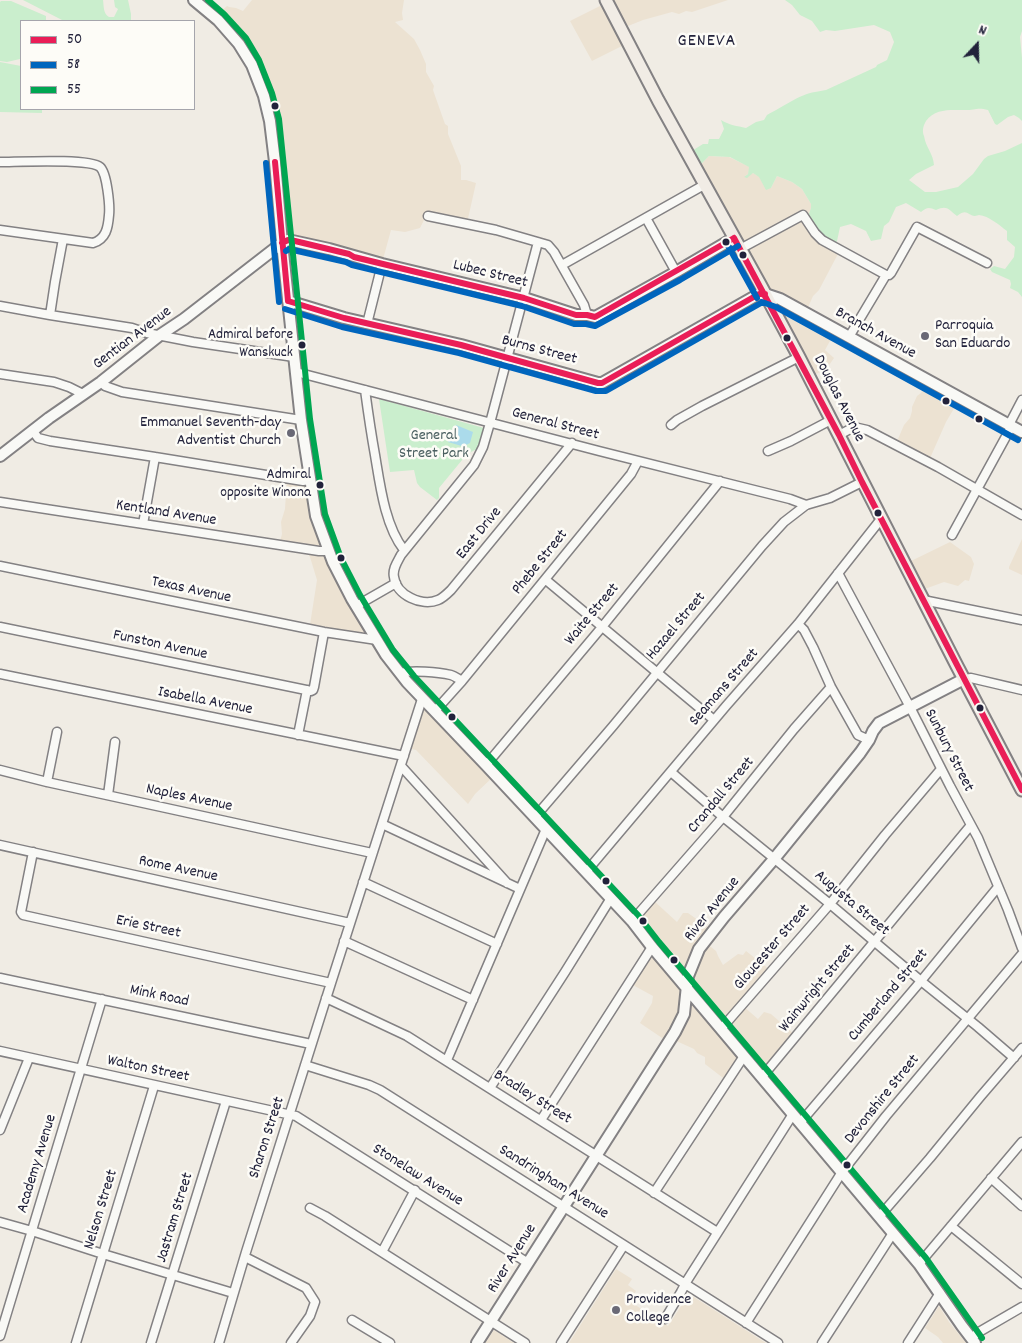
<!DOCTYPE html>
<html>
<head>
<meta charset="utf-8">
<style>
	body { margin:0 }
	#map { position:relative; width:1022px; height:1343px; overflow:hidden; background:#f0ece4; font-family:Dekko,sans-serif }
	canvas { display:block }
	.legend { position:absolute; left:20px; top:20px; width:175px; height:90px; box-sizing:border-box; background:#fdfcf7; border:1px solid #a5a5ac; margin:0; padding:6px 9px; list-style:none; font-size:15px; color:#22223b }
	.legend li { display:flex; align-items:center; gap:10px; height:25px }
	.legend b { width:25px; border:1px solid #a5a5ac }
	.north { position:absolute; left:952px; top:20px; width:50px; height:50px; -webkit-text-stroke:4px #fdfcf7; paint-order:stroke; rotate:21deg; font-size:14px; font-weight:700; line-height:20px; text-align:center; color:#22223b }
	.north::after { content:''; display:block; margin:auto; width:18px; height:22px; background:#22223b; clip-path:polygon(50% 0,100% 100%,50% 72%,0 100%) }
</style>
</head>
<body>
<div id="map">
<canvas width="1022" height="1343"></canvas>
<ul class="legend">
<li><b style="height:6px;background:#ea1d57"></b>50</li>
<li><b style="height:6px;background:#0065bd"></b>58</li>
<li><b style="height:6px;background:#00a651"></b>55</li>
</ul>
<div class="north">N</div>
</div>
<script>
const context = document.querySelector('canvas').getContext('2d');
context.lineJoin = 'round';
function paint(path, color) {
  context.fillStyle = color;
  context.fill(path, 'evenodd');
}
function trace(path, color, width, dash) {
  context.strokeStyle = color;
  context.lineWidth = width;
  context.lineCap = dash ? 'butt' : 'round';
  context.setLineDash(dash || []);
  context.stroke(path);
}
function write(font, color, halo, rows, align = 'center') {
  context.font = font + ' Dekko,sans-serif';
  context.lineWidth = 5;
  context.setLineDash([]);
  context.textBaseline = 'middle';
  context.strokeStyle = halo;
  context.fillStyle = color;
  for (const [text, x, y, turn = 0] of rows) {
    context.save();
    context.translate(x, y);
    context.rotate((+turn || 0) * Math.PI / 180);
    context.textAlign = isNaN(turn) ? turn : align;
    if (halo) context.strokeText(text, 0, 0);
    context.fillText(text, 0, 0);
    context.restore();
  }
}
const built = new Path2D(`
	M252,0H404L402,13L403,20L395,22L414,39L420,50L426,64V72L434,86L433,90L445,124L448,126V134L461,166V180H466L476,183L467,223L426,216L420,228L405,232L391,230L382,263L282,237L266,114L248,65L217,15L227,6L229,7L236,8L243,11Z
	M605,0H728L692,12L686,11L679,14L672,12L643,20L623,28Z
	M602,5L622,46L592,61L570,21Z
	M709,156L729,157L750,167L748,174L745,176L753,173L760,177L771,188L777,176L792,182L802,189L811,204V208L805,225L839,252L819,290L813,296L806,312L836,330L825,350L834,358L827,368L811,377L694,167L702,163Z
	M927,383L959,400L946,422L927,465L895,446L904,425L910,418L912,411V407L917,396L921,393Z
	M287,479L310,483L325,546L379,640L309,631L317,580L310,557L306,550L279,545L282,534L281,522L285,509Z
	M1022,539V575L1009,569V567Z
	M950,542L971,557L974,564L969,581L965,580L958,586L944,582L922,590L909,562Z
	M422,702L494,776L475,794L468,804L416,750L408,748Z
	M653,900L677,922L683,913H688L712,930L705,942L716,951L718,956L723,965L738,954L743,955L746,951L770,970L743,1006L758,1019L764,1012L771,1014L795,1035L763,1076L745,1059L727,1081L705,1064V1057L697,1053L694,1049L672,1039L668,1042L640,1023L652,1003L653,996L631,984L651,949L631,925Z
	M616,1269L632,1279L628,1285L636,1291L629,1301L668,1326L689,1294L766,1343H569Z
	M939,1306L949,1322L966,1343H943L938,1337L925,1328Z
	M494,1330L514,1343H485Z`);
const green = new Path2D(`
	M23,0H103C104,7 103,13 109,17H114L118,9L115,7L114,0H128L131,14V21H64Z
	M785,0H1022V31L1020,37L1022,58V121L1019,118L1014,115L1008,117L997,125L995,124L988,110C978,107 975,110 965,110C951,110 935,108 926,121C923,126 922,131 924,136C926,148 933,153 934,165L916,174L909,180L925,192H936L958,187L973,174L984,159L988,156L1005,151L1022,143V297L1018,292L1010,288L1011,284L1010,280L992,272L990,269L994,266L1005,269L1014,257L1015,247L1007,240V231C999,225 989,216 979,215C978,215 976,216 975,216C967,215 967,208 957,216C948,209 947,205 936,210C929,207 927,207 921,212L906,203L896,207L889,222L884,226L881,239L871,241L866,231L851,224L840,227L837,241L833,249L805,225L811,208V204L802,189L792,182L777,176L771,188L766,190L759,177L753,173L747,178L744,177L748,174L749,167L730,157L709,156L702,163L694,167L687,154L703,144H708L709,139H719L724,129L721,120C729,125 737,126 746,128L756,122L764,120L767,115C781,108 800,94 815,92C819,91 822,91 826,90L876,67L877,65L887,60L894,42L890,32L874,25L835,31L826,30L820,32L812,21L800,15L792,5Z
	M1,1H11L46,16V21H21V59H20L7,62L0,61V2Z
	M0,62L21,66V109H42V113L0,112Z
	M379,399L484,428L479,448L467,454L439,488V498L437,500L420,487L417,483L414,470L390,472Z`);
const water = new Path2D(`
	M456,425L473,432L470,443L466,445L465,447L448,442L450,435L453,434Z`);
const street = new Path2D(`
	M0,162C17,162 89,158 100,167C107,173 110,206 109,215C108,228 106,239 93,243L0,230
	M428,216L496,230L548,245L554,252L584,305L587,315
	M646,218L676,272
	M538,242L490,423L483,447L474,465L401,555C398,561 392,569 394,577C396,595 422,607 438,600C443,598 447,594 451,590L572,443
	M740,249L803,215L815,233L822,240L886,275
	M562,265L704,185
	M886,275H889L891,273L917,227L987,263
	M0,306L50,315L132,328L147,333L193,342L294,357
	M50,315L55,282L63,239
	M367,324L382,264
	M849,337L886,275
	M296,372L599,451L758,491L790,499L806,505
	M0,374L54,382L69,387L83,394
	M101,382L105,386L122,392L301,420
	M365,390C368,412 371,433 375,455C380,485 385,526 404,550
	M671,425L677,420L702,406L799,357
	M33,431L38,438L50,441L155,457L303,481L311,480
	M839,435L854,427L867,430L938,467L1022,515
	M768,451L791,441L831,420
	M0,502L319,551H328
	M143,524L155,457
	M952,535L1009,431L1011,421L1022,400
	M0,566L324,632L377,640
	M838,573L910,707L950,786L978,838L1008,910L1022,948
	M546,580L714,720
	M923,600L1022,620
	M356,606L396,583
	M798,624L804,630L813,647L831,687L858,735L869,740
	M0,627L311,691L313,690L314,687L324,632
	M400,673C412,670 438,672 451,675C455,676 458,679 462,681
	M0,674L404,756
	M964,679L971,678L1022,690
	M435,711L462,681L631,474L638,461
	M298,735L307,690
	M486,765L602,627L720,481
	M401,766L507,883
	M0,770L47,782L372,853
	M671,772L723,817L830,904L921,981L978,1027L1014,1058
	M47,782L57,732
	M108,795L115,742
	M535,817L613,726L762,546L784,522L806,505L830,498L862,482
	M382,824L520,889
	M0,845L350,923
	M33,852L21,912L23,915L331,983
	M586,872L726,706L798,624L881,519
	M363,882L497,944
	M632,921L723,817L794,729L831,687
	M344,941L473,1000
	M0,978L311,1044
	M326,998L407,1036L717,1232
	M721,1029L830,904L885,835L941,769
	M0,1051L296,1116L528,1263
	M447,1060L546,829
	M305,1065L369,1085L380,1090L778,1343
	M762,1077L971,825
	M490,1088L565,972L611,898
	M541,1120L652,947
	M800,1123L921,981L998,887
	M0,1130L29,1058
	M991,1178L1022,1206
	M654,1193L744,1056
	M310,1208L325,1216L525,1343
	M879,1217L930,1158L980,1097L1022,1048
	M0,1222L32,1231L103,1254L233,1293
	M951,1226L1022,1284
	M382,1252L415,1190
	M245,1257L306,1288L315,1302L310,1316L291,1343
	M919,1264L1022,1142
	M665,1319L681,1292L688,1279L793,1114
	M352,1320L390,1343
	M746,1323L842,1172L886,1116L1022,954
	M0,1336L102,999
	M971,1338L979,1332L1022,1307
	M76,1343L154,1086
	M151,1343L226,1101
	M219,1343L246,1252L331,983L422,699
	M561,1343L624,1245
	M822,1343L893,1233
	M908,1343L940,1293`);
const secondary = new Path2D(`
	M194,0L218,20L239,44L252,65L264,96L270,121L275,162L282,243L301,420L316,516L333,562L352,599L386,655L407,682L486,765L632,921L652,947L919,1264L962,1326L975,1343
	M288,301L344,318L461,345L598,383H602L759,294H765L780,299L1022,432
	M0,456L49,418L101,382L160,335L184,319L282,243L288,240L329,249L382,264L524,298L576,315H587L595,317L676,272L734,238
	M477,1343L675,1032L684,1014L688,976L699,949L724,917L774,859L826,795L860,753L869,740L873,731L879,723L964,679`);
const primary = new Path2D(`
	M606,0L658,100L761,286L799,357L957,666L1022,790`);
const bus1 = new Path2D(`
	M275,162L288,301
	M734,238L839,435L862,482L1022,790
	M282,243L288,240L295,241L349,254L354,257L524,298L576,315H587L595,317L734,238
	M288,301L344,318L461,345L598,383H602L759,294H765`);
const bus2 = new Path2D(`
	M266,163L279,302
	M726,242L757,298
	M286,251L289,249L293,250L346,262L352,265L522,306L574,324H586L595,326L680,280L738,246
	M762,302L776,307L1018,440
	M285,309L342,327L459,353L596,391H606L761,303H765`);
const bus3 = new Path2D(`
	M208,0L224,14L246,38L259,60L272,93L279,119L310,419L325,514L341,558L360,595L393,650L414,676L638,915L659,942L926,1258L982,1338`);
const markers = [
	[275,106,4.5,"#22223b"],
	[726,242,4.5,"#22223b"],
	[743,255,4.5,"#22223b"],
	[925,336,5,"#6a6976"],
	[787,338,4.5,"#22223b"],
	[302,345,4.5,"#22223b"],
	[946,401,4.5,"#22223b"],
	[979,419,4.5,"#22223b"],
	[291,433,5,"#6a6976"],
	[320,485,4.5,"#22223b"],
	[878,513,4.5,"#22223b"],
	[341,558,4.5,"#22223b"],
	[980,708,4.5,"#22223b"],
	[452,717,4.5,"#22223b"],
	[606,881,4.5,"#22223b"],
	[643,921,4.5,"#22223b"],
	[674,960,4.5,"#22223b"],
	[847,1165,4.5,"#22223b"],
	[616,1310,5,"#6a6976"]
];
const busNames = [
	["Admiral before",293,336],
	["Wanskuck",293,354],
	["Admiral",311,476],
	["opposite Winona",311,494]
];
const streetNames = [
	["Lubec Street",490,275,14],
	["Branch Avenue",875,334,29],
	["Gentian Avenue",133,339,-37],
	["Burns Street",539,351,15],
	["Douglas Avenue",838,399,63],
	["General Street",555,425,15],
	["Kentland Avenue",166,514,9],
	["East Drive",480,534,-51],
	["Phebe Street",541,563,-51],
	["Texas Avenue",191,591,12],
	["Waite Street",593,615,-50],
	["Hazael Street",677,627,-50],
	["Funston Avenue",160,646,12],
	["Seamans Street",725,688,-49],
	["Isabella Avenue",205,702,11],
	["Sunbury Street",948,751,63],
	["Crandall Street",722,796,-50],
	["Naples Avenue",189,799,12],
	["Rome Avenue",178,870,12],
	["Augusta Street",851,904,40],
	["River Avenue",713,910,-51],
	["Erie Street",148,928,12],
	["Gloucester Street",773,948,-49],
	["Wainwright Street",818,989,-50],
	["Cumberland Street",889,996,-50],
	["Mink Road",159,997,12],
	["Walton Street",148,1070,12],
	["Bradley Street",532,1098,32],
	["Devonshire Street",883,1100,-51],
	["Sharon Street",268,1138,-72],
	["Academy Avenue",38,1164,-73],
	["Stonelaw Avenue",417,1176,32],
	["Sandringham Avenue",553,1183,32],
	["Nelson Street",102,1210,-73],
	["Jastram Street",176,1218,-73],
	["River Avenue",513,1259,-58]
];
const poiNames = [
	["Parroquia",935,327],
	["San Eduardo",935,345],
	["Emmanuel Seventh-day",281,424,"right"],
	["Adventist Church",281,442,"right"],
	["Providence",626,1301],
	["College",626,1319]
];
const parkNames = [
	["General",434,437],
	["Street Park",434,455]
];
const neighbourhoodNames = [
	["GENEVA",707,43]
];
paint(built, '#ece2d2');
paint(green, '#caeecd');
paint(water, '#abdbeb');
trace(street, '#838183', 11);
trace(secondary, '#838183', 14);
trace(primary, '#838183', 15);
trace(street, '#f9f9f6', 8);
trace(secondary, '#f9f9f6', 10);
trace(primary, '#f1ece5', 11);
trace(bus1, '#ea1d57', 6);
trace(bus2, '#0065bd', 6);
trace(bus3, '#00a651', 6);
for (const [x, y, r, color] of markers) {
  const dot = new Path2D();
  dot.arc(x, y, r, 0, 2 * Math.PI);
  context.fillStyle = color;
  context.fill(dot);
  trace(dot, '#fdfcf7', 2);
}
write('15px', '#22223b', '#fdfcf7', busNames, 'right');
write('16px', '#22223b', '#fdfcf7', streetNames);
write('16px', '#22223b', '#fdfcf7', poiNames, 'left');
write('16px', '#4b6061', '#fdfcf7', parkNames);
context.letterSpacing = '1px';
write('18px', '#22223b', '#fdfcf7', neighbourhoodNames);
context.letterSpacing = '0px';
</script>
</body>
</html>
